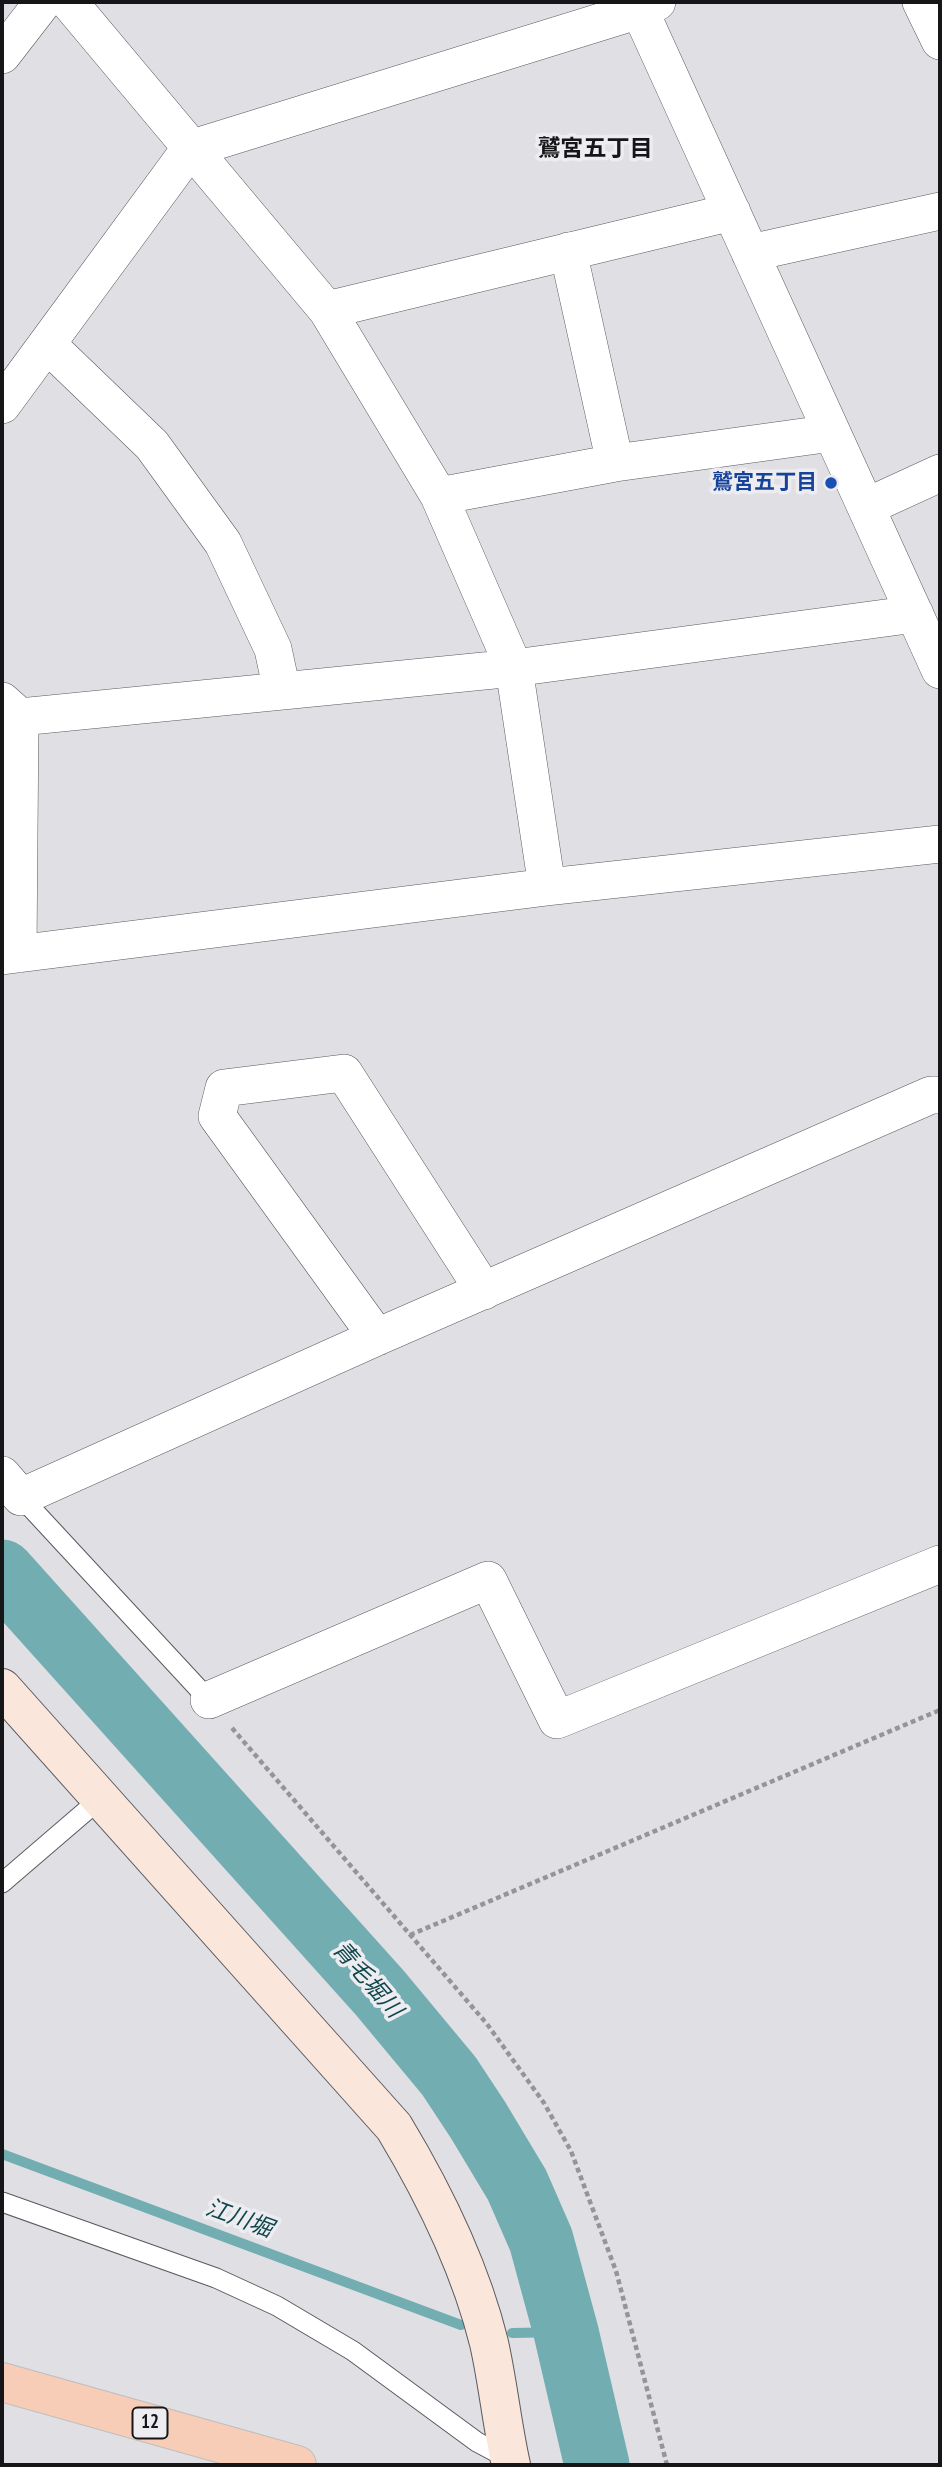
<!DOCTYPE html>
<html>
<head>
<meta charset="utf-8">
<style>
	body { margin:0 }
	#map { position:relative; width:942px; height:2467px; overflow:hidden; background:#dfdfe4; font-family:"PT Sans Narrow",sans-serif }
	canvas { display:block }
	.frame { position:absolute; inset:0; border:4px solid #161618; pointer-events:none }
</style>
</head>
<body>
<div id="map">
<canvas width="942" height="2467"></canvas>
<div class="frame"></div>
</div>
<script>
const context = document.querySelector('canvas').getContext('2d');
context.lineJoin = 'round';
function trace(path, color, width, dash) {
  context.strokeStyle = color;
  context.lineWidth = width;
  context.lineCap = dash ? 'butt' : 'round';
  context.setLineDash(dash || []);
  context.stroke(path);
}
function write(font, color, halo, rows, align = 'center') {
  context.font = font + ' "PT Sans Narrow","Noto Sans JP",sans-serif';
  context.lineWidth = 7;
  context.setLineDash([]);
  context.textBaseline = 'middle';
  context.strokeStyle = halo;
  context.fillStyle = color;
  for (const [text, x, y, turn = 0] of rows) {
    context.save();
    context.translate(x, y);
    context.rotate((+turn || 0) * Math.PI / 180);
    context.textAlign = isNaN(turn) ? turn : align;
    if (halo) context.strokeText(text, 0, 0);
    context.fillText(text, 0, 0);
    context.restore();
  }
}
const stream = new Path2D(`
	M2,2154L461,2325
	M512,2333L566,2332`);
const river = new Path2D(`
	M2,1572L380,1993L449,2076L478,2120L517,2185L541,2240L566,2332L597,2465`);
const path = new Path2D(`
	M232,1728L487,2024L544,2103L571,2151L616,2271L667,2465
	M410,1935L940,1710`);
const lane = new Path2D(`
	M21,1497L209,1700
	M2,1883L101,1798
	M2,2202L216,2278L277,2306L353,2351L477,2442L509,2459`);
const street = new Path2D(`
	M69,2L327,310L439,496L514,668L547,887
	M636,2L940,670
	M921,2L940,41
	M2,55L43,2
	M568,251L615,463
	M750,253L940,211
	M327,310L732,212
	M47,344L152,445L223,543L273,649L282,691
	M2,405L190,149L639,10L657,2
	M439,496L615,463L832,433
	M866,507L940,473
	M2,701L20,717L514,668L915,614
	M18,954L20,717
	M2,956L547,887L940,844
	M377,1337L217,1116L224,1088L344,1073L484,1291
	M2,1475L21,1497L377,1337L931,1095H940
	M209,1700L488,1580L557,1720L940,1564`);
const secondary = new Path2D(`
	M2,1688L394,2127C435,2195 470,2266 489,2343C498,2383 502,2425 511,2465`);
const primary = new Path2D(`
	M2,2382L297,2465`);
const markers = [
	[831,483,7,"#1a4fb4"]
];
const shields = [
	[150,2423,35]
];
const shieldNames = [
	["12",150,2423]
];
const transitNames = [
	["鷲宮五丁目",817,483]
];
const neighbourhoodNames = [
	["鷲宮五丁目",595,149]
];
const waterNames = [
	["青毛堀川",367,1980,49],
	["江川堀",239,2219,20]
];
trace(stream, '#72adb1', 10);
trace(river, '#72adb1', 65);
trace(lane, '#5a5a5e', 21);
trace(street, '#5a5a5e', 38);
trace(secondary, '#5a5a5e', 40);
trace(primary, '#bebebe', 40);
trace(path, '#959599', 4.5, [5, 3.5]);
trace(lane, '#fff', 19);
trace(street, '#fff', 37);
trace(secondary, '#fbe6db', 38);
trace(primary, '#f7cdb7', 38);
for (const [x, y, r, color] of markers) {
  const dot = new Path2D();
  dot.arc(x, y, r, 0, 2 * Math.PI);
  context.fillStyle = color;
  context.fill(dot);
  trace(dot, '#ececf1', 2.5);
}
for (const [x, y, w] of shields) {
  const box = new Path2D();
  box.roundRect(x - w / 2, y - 15.5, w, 31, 5);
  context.fillStyle = '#ececf1';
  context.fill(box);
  trace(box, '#161618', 2);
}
write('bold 19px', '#161618', null, shieldNames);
write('bold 21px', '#164399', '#ececf1', transitNames, 'right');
write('bold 23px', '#161618', '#ececf1', neighbourhoodNames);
write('italic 23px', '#10474a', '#ececf1', waterNames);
</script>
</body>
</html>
